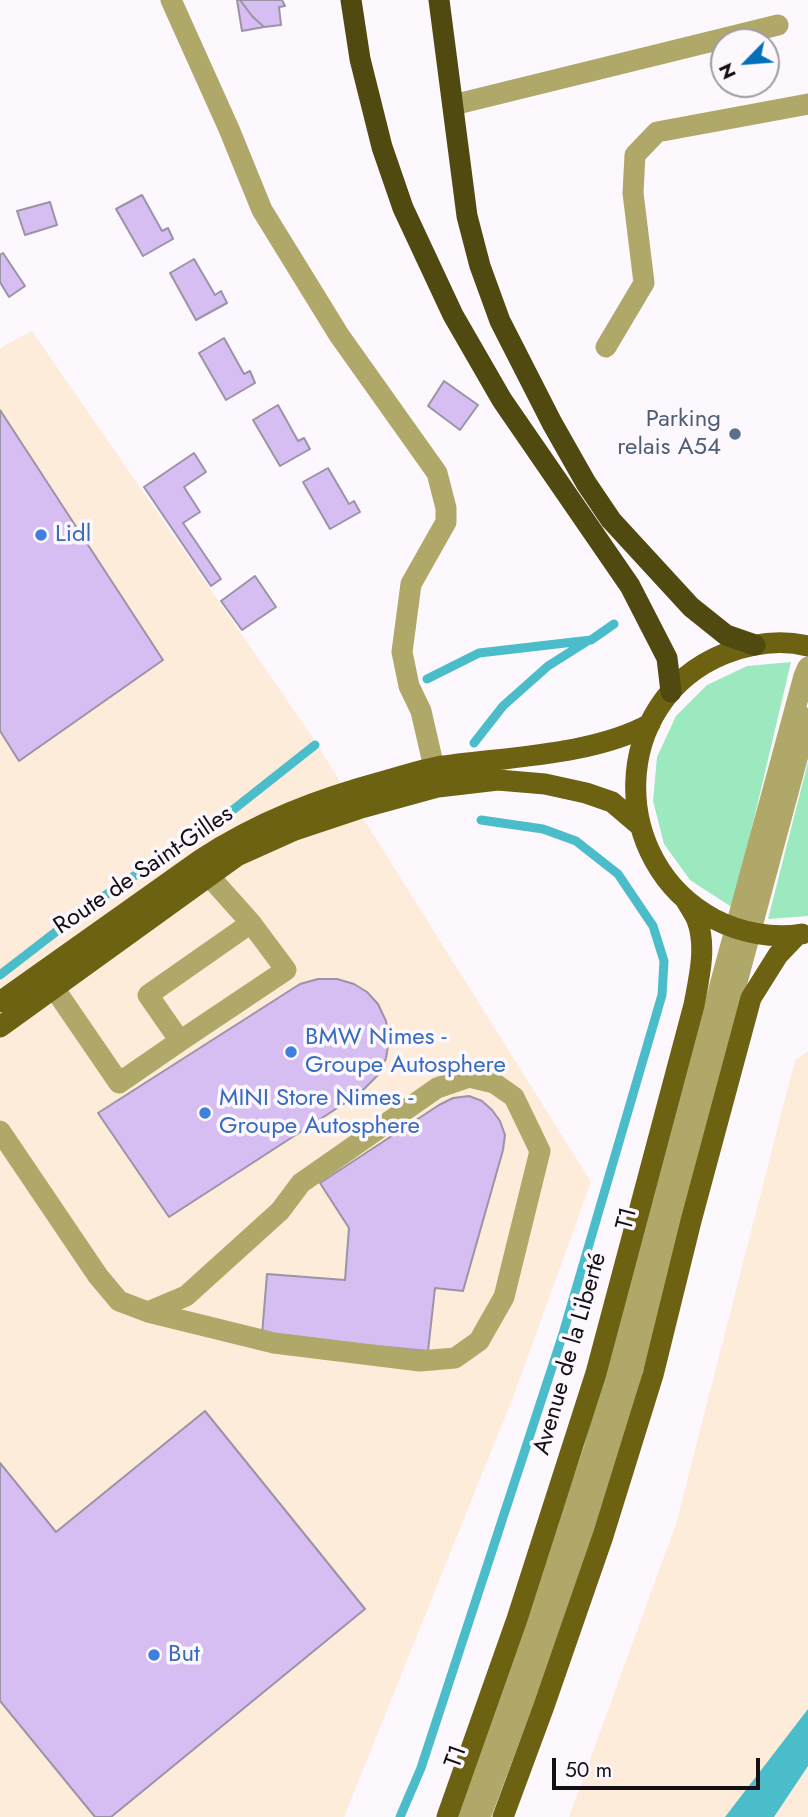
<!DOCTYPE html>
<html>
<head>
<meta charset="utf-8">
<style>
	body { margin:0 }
	#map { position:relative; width:808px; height:1817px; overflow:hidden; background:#fdf7fe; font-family:Jost,sans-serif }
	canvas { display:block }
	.north { position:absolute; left:710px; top:28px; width:70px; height:70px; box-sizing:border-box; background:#fdf7fe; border:2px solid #a09ba1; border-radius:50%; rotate:245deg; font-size:19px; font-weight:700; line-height:28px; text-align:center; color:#151016 }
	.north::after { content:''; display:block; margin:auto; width:24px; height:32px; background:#0170bb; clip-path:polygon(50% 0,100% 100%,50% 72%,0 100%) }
	.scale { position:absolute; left:552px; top:1758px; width:208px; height:32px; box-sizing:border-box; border:4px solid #151016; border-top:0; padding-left:9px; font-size:21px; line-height:24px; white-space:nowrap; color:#151016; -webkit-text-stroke:5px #fdf7fe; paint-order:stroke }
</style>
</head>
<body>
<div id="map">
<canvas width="808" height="1817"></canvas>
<div class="north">N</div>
<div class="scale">50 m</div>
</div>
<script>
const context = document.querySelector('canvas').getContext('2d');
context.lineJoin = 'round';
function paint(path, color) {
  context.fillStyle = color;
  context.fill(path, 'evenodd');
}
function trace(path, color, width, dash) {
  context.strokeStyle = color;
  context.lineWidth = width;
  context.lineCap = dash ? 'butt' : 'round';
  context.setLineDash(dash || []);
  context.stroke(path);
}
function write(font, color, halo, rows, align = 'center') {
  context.font = font + ' Jost,sans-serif';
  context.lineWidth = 7;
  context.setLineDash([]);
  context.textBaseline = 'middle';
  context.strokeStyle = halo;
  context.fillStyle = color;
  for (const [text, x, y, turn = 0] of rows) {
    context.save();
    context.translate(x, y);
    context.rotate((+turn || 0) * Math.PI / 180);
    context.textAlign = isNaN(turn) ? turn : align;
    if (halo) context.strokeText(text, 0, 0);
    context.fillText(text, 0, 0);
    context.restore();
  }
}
const commercial = new Path2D(`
	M32,331L311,735L591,1182L515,1392L344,1817H0V348Z
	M808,1051V1817H569L676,1524L795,1060Z`);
const green = new Path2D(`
	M791,662L733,908L690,880L664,844L653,801L657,757L676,716L707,685L747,666Z
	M808,762V916L768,919Z`);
const water = new Path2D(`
	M808,1709V1766L774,1817H725Z`);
const stream = new Path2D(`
	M427,679L479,653L591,640L614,624
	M474,743L503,706L548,666L586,642
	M0,975L92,904L229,813L315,745
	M400,1817L421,1768L562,1337L662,995L664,961L653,926L618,874L576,841L543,829L481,820`);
const building = new Path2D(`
	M237,0H240L252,16L264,27L242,31Z
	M240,0H282L285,6L279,7L281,25L264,27L252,16Z
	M142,195L162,231L168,228L173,239L143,256L116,209Z
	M50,202L57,225L25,235L17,211Z
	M3,253L25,286L9,297L0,282V255Z
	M194,259L215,295L221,291L227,303L196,320L170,273Z
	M224,338L244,374L250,371L255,383L226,400L199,353Z
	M444,381L478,405L460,430L428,406Z
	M278,405L298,441L304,438L310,449L280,466L253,420Z
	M0,410L163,660L19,761L0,731Z
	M194,453L206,472L184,487L200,512L183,523L221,579L211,586L144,487Z
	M328,468L349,504L354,501L360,512L330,529L303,482Z
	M255,576L276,607L242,630L221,601Z
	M318,979H337L354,984L367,992L378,1004L386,1021L389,1040L386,1058L380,1073L359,1094L169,1217L98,1113L300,984Z
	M469,1096L482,1101L492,1110L500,1121L505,1135L503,1150L463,1291L435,1288L428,1351L262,1335L267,1274L345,1280L349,1228L320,1183L439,1105L453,1098Z
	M205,1411L365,1609L111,1817H95L0,1701V1463L56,1532Z`);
const minor = new Path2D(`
	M171,0L229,129L262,210L339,335L437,473L446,508V522L411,584L402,652L409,686L421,711L438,785
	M453,105L778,25
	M606,347L644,283L633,193L635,155L657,132L808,104
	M209,876L251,923L148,995L180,1041L286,970L251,923
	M54,988L119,1083L180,1041
	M0,1131L98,1276L119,1301L148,1312L274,1343L420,1361L455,1358L479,1341L504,1297L540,1151L514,1097L494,1083L469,1077L437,1088L301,1183L280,1211L186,1296L148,1312
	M462,1817L537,1617L594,1449L804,676L808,667
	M480,1817L553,1623L610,1454L808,718`);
const major = new Path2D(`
	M802,934C773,939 741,933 714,919C607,862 609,701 724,654C750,644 780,639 808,646
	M0,1002L200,860C258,822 318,799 385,781C402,776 420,770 437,767C503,757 592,756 650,724
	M0,1027L237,856L295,830L358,809L438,787L498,780L545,784L586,793L612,802L639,825
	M447,1817L517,1619L596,1373L694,1005C699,978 707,947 697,920C694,913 689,906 685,899
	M503,1817L544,1706L603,1536L653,1375L691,1221L751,998L778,955L797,935`);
const highway = new Path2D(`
	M351,0L360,59L382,147L403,208L453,315L502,400L630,586L667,658L671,692
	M439,0L467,216L480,266L500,321L552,423L586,483L611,520L691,607L726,635L755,645`);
const markers = [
	[735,434,7,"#5c6f8a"],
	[41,535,7,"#3f7fe0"],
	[291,1052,7,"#3f7fe0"],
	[205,1113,7,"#3f7fe0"],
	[154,1655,7,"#3f7fe0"]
];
const serviceNames = [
	["Parking",721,420],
	["relais A54",721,448]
];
const shopNames = [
	["Lidl",55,535],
	["BMW Nimes -",305,1038],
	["Groupe Autosphere",305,1066],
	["MINI Store Nimes -",219,1099],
	["Groupe Autosphere",219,1127],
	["But",168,1655]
];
const streetNames = [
	["Route de Saint-Gilles",144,871,-34],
	["T1",628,1219,-75],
	["Avenue de la Liberté",571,1354,-74],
	["T1",457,1757,-70]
];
paint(commercial, '#feecdb');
paint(green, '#9de9bf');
paint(water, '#4bbdca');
trace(stream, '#4bbdca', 9);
paint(building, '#d6bdf2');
trace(building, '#9b93a6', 2);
trace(minor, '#afa868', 21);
trace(major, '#6c6211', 21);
trace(highway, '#514a10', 21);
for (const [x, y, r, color] of markers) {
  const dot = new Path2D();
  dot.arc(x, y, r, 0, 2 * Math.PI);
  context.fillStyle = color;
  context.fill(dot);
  trace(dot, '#fdf7fe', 2.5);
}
write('24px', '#4e5e75', '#fdf7fe', serviceNames, 'right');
write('24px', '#366cbe', '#fdf7fe', shopNames, 'left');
write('24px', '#151016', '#fdf7fe', streetNames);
</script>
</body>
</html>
